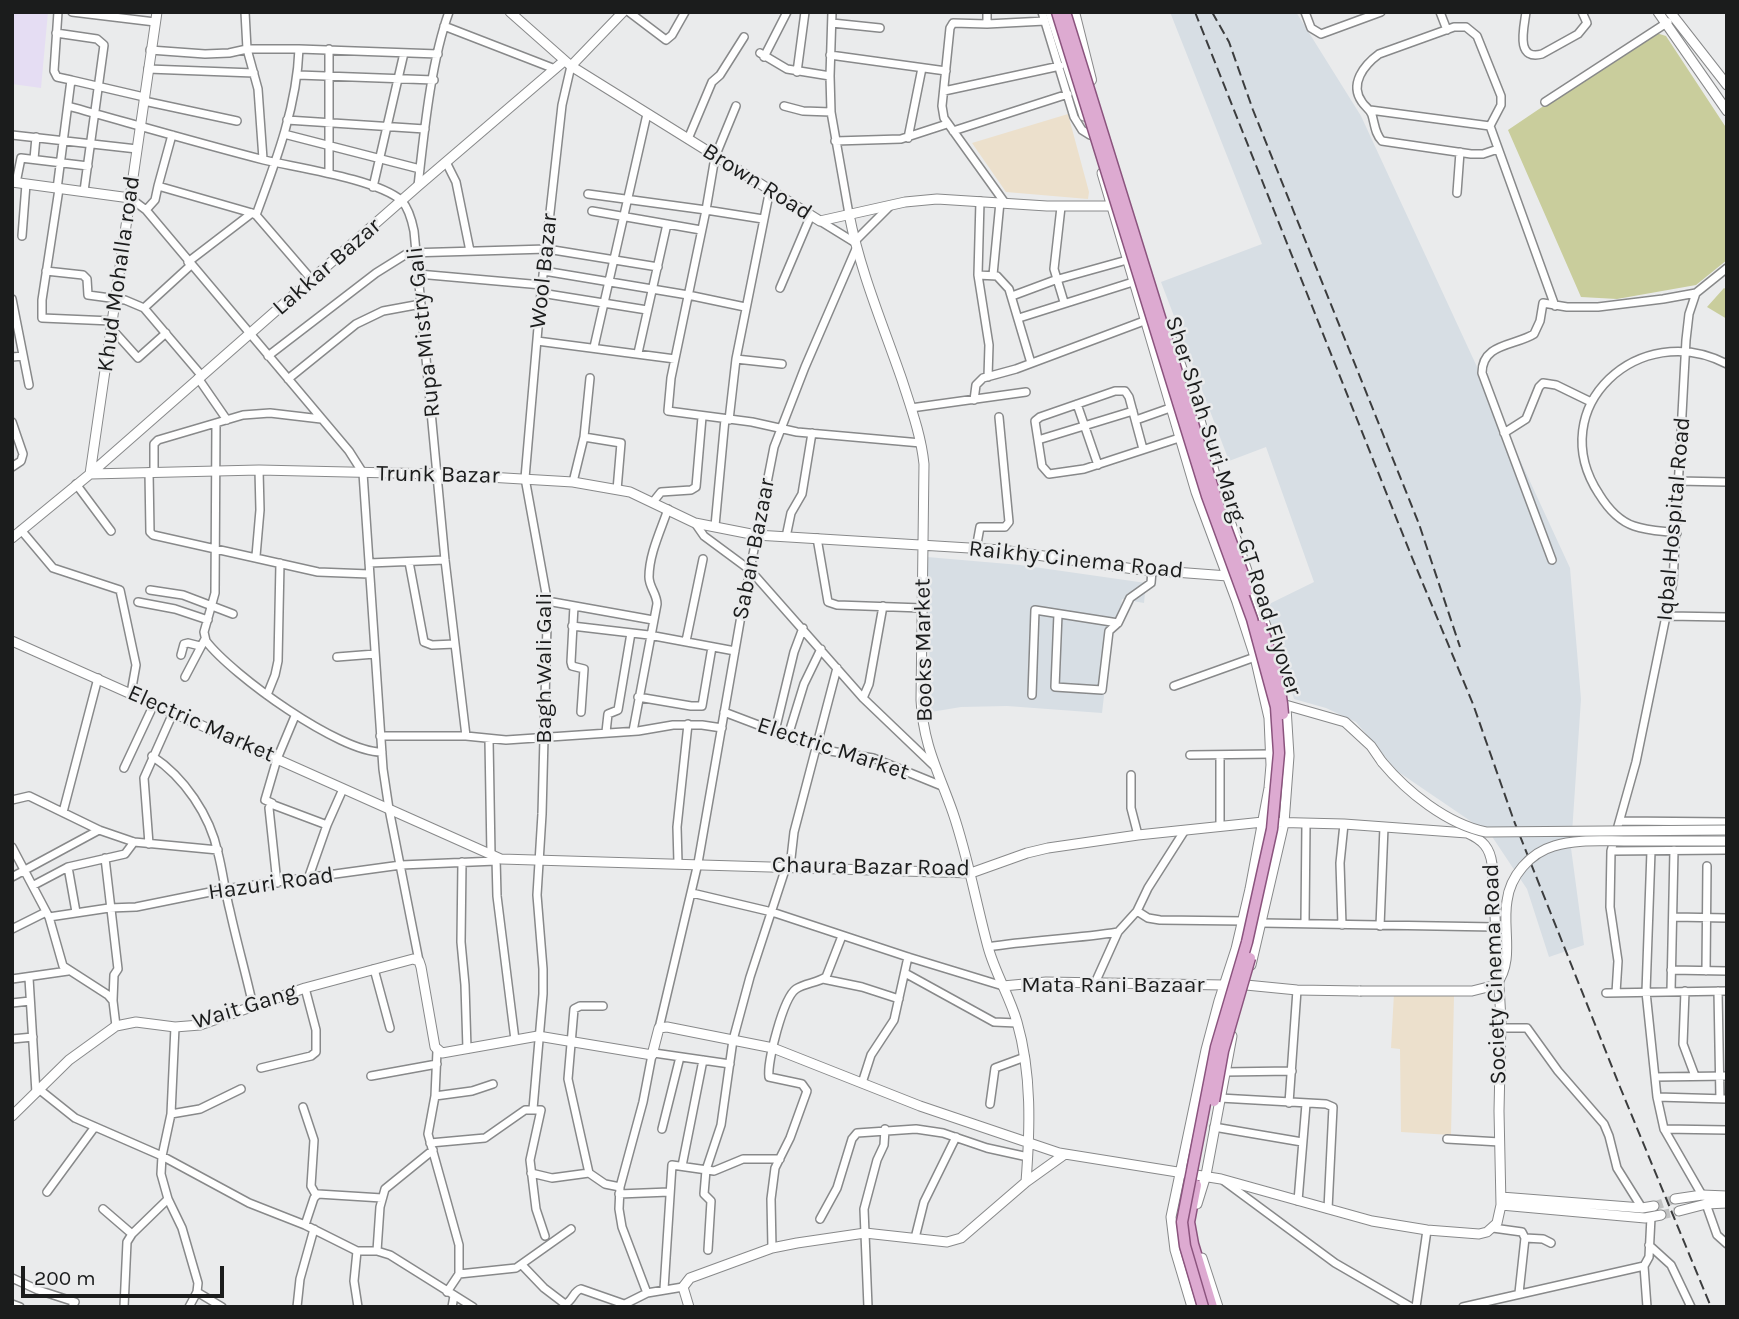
<!DOCTYPE html>
<html>
<head>
<meta charset="utf-8">
<style>
	body { margin:0 }
	#map { position:relative; width:1739px; height:1319px; overflow:hidden; background:#eaebec; font-family:Karla,sans-serif }
	canvas { display:block }
	.frame { position:absolute; inset:0; border:14px solid #1b1c1c; pointer-events:none }
	.scale { position:absolute; left:21px; top:1266px; width:203px; height:32px; box-sizing:border-box; border:4px solid #1b1c1c; border-top:0; padding-left:9px; font-size:21px; line-height:24px; white-space:nowrap; color:#1b1c1c; -webkit-text-stroke:5px #eaebec; paint-order:stroke }
</style>
</head>
<body>
<div id="map">
<canvas width="1739" height="1319"></canvas>
<div class="frame"></div>
<div class="scale">200 m</div>
</div>
<script>
const context = document.querySelector('canvas').getContext('2d');
context.lineJoin = 'round';
function paint(path, color) {
  context.fillStyle = color;
  context.fill(path, 'evenodd');
}
function trace(path, color, width, dash) {
  context.strokeStyle = color;
  context.lineWidth = width;
  context.lineCap = dash ? 'butt' : 'round';
  context.setLineDash(dash || []);
  context.stroke(path);
}
function write(font, color, halo, rows, align = 'center') {
  context.font = font + ' Karla,sans-serif';
  context.lineWidth = 5;
  context.setLineDash([]);
  context.textBaseline = 'middle';
  context.strokeStyle = halo;
  context.fillStyle = color;
  for (const [text, x, y, turn = 0] of rows) {
    context.save();
    context.translate(x, y);
    context.rotate((+turn || 0) * Math.PI / 180);
    context.textAlign = isNaN(turn) ? turn : align;
    if (halo) context.strokeText(text, 0, 0);
    context.fillText(text, 0, 0);
    context.restore();
  }
}
const commercial = new Path2D(`
	M1068,114L1089,192L1088,199L1006,192L972,143Z
	M1394,993L1454,996L1451,1135L1401,1132L1400,1049L1391,1048Z`);
const built = new Path2D(`
	M1170,12H1296L1361,116L1570,568L1581,699L1571,848L1584,945L1549,957L1527,889L1491,835L1397,771L1356,722L1326,708L1294,699L1265,606L1314,582L1266,447L1229,461L1161,282L1262,244Z
	M927,557L1020,565L1146,583L1144,603L1122,599L1119,624L1112,627L1102,713L1007,706L961,707L931,712Z`);
const medical = new Path2D(`
	M12,12H48L41,88L12,84Z`);
const green = new Path2D(`
	M1653,32L1666,36L1727,129V260L1696,285L1617,299L1581,297L1508,130Z
	M1724,288L1727,290V319L1707,307Z`);
const tertiaryTunnel = new Path2D(`
	M1654,1206L1675,1199
	M1661,1215L1679,1211`);
const minor = new Path2D(`
	M72,12L155,22
	M245,12L247,49L258,89L263,159
	M629,12L666,40L672,35L685,12
	M832,12L830,76L831,112L849,214
	M1042,12L1074,117L1082,130L1090,135
	M1305,12L1311,28L1321,34L1381,12
	M1440,12L1447,30
	M1526,12C1524,28 1515,61 1542,54L1578,34L1587,23L1582,12
	M832,23L880,28
	M987,24V12
	M444,26L555,69
	M56,33L97,39L104,45L84,191
	M150,50L205,54L229,53L247,49H299L438,54
	M760,53L787,69L830,76
	M830,55L946,71
	M764,57L787,12
	M148,69L254,73
	M797,72L805,12
	M298,75L434,80
	M71,80L144,97
	M944,91L1060,66
	M144,101L237,121
	M1545,102L1668,22
	M68,106C133,124 198,143 264,160C298,168 377,179 402,201C409,209 412,221 414,231L445,560L466,736
	M736,106L715,157L706,210L763,219
	M784,106L803,111L831,112
	M1370,110L1490,126L1555,306
	M287,120L425,129
	M1490,126L1501,105V96L1477,36L1466,27H1454L1379,54C1364,65 1349,84 1362,102C1365,107 1370,109 1372,115C1375,125 1375,134 1382,141L1471,154H1483L1498,149
	M953,131L1068,94
	M284,134L420,169
	M12,135L137,149
	M908,138L922,68
	M688,139L712,82L720,75L744,37
	M835,141L901,139L947,124
	M34,159L36,137
	M446,162L456,182L470,251
	M329,173V49
	M16,183L21,158L88,166
	M158,186L172,135
	M418,186C424,133 431,61 449,12
	M373,187L404,53
	M57,189L71,80L57,77L54,71L58,12
	M59,189L42,300V318L112,321
	M1457,193L1460,152
	M588,194L706,210L671,378L668,411L752,422L797,432L921,443
	M130,198L146,210L349,451L363,473L383,769L389,809L419,961
	M980,201L978,275L997,276L1009,289L1031,363
	M1005,203L944,118L942,106L950,28L953,23L987,24L1045,21
	M1061,207L1054,269L1064,302
	M146,210L155,200L158,186L252,213L188,262
	M592,211L701,230
	M252,213L256,215L312,280
	M256,215C276,161 297,106 299,49
	M820,221L854,242L889,207
	M22,236L26,184
	M46,271L83,275L87,279L88,295L125,300L144,308L201,375
	M544,271L688,295L745,307
	M418,274L542,285
	M978,275L989,345L988,377
	M993,275L1000,202
	M780,288L811,215
	M541,293L647,310
	M1012,296L1055,280L1127,260
	M12,299L29,385
	M144,308L191,265
	M1019,318L1133,282
	M111,328L138,358L166,333
	M537,341L675,359
	M594,347L647,114
	M638,353L667,224
	M268,356L376,273L408,253L547,249L658,267
	M12,357L23,356
	M736,359L782,364
	M198,378L227,420
	M288,379L356,324L383,311L421,304
	M974,400L976,385L983,378L1016,369L1144,321
	M1077,404L1098,465
	M911,408L1026,392
	M729,420L736,359L770,189
	M1136,420L1170,408
	M12,422L23,454L21,461L12,467
	M216,423L215,593L204,632L206,641C232,675 340,753 382,752
	M1504,433L1526,419L1539,387L1543,383L1556,385L1591,402
	M584,437L621,443L617,490
	M1038,440L1133,411
	M1143,449L1129,397L1125,391H1115L1040,417L1035,421L1042,466L1049,474L1084,469L1179,438
	M149,472L150,532L153,535L318,572L369,574
	M154,472V444L158,440L243,415L270,413L321,419
	M1678,481L1727,482
	M573,482L584,437L590,378
	M76,484L111,531
	M653,502L661,492L691,490L696,487L702,417
	M695,523L704,536L750,570L863,698L933,765
	M715,526L725,419
	M21,530L53,568L120,590L136,665L131,693
	M1677,533C1663,531 1648,531 1634,526C1619,521 1607,507 1599,494C1542,407 1640,318 1727,364
	M786,537L791,513L802,494L812,433
	M817,538L828,602L837,605L922,608
	M976,549L980,527H1005L1009,522L999,417
	M256,556L260,510L259,470
	M1552,560L1482,373C1482,343 1515,346 1534,334L1540,321L1543,303L1567,307H1598L1663,299L1696,293L1727,268
	M409,562L424,642L432,645L455,644
	M369,563L445,560
	M150,590L183,595L233,614
	M547,601L653,620
	M138,602L175,609L208,620
	M574,606L571,662L572,666L584,669L581,712
	M1058,614L1055,687L1102,690L1109,631L1118,623L1130,598L1151,583L1152,570
	M1668,616L1727,617
	M572,626L649,635L735,651
	M686,641L703,559
	M181,655L184,644L188,643L200,646
	M337,657L375,654
	M185,677L205,639
	M1174,686L1255,657
	M267,695L275,675L278,661L280,563
	M1032,695L1035,610L1118,623
	M638,697L691,706H702L712,647
	M863,698L869,684L883,606
	M724,712L824,750L873,758L942,786
	M633,731L657,604C657,594 649,587 649,577C649,554 661,530 668,509
	M775,731L794,652L803,628
	M606,732L608,714L618,710L631,633
	M380,736H466L506,740L638,731L673,725H702L722,728
	M788,736L804,684L821,649
	M489,740L491,855
	M1190,755L1271,754
	M152,756C184,777 210,815 218,853C223,872 225,892 230,911C237,943 246,974 253,1006
	M124,768L154,704
	M1131,775V808L1138,835
	M12,800L29,796L99,830L134,842L218,850
	M272,803L265,800L277,759L295,716
	M63,812L98,678
	M1620,821L1727,822
	M1220,826V755
	M149,844L144,778L173,713
	M12,847L49,917L63,966L108,995L113,1001L116,1026
	M1611,851L1727,850
	M1651,851L1646,992L1657,1097L1664,1129L1702,1195
	M105,858L118,969L114,975L113,1000
	M496,858L497,896L515,1040
	M462,862L461,942L465,985L467,1049
	M678,863L677,827L688,724
	M68,867L76,912
	M790,867L794,832L837,668
	M12,877L99,830
	M308,879L327,825L343,789
	M277,883L269,808L271,804L327,825
	M34,885L68,867L125,854L134,842
	M692,893L772,912L908,957L1003,986
	M1137,911L1148,918L1160,920L1244,921
	M49,917L109,908L136,907L225,889L401,865L496,861
	M1674,917L1727,918
	M1305,922L1306,824
	M1262,923L1495,927
	M1342,925L1340,863L1344,824
	M1380,926L1384,827
	M12,929L46,912
	M988,947C1032,940 1075,939 1118,932
	M374,969L390,1028
	M1671,970L1727,971
	M1706,971L1707,866
	M905,973L994,1022L1017,1023
	M29,978L36,1093
	M12,979L68,971
	M823,979L862,987L899,999
	M1095,983L1118,932L1137,911L1148,888L1185,830
	M1671,991L1674,850
	M1685,991L1683,1044L1695,1076
	M1718,991L1720,1099
	M1606,993L1727,991
	M1616,993L1618,961L1610,907L1611,851L1636,762L1673,582L1686,340L1689,314L1696,293
	M12,1003L30,1001
	M175,1027L171,1114L162,1156L161,1174L168,1199L182,1228L198,1283L197,1292L189,1307
	M659,1028L698,863L741,616L774,447L805,367L856,249
	M1501,1028H1527L1558,1071L1604,1124L1609,1136L1617,1168L1642,1208
	M12,1039L33,1037
	M437,1051L435,1096L428,1134L459,1245V1274
	M654,1053L730,1064
	M261,1068L311,1056L316,1052V1030L305,988
	M1224,1072L1292,1071
	M371,1076L437,1064
	M1655,1077L1727,1076
	M862,1083L871,1055L894,1020L908,957
	M40,1090L75,1118L162,1156L249,1203L305,1225L357,1251H377L390,1255L473,1307
	M435,1096L472,1091L493,1084
	M1657,1097L1727,1099
	M1220,1098L1326,1104L1333,1107L1328,1209
	M1289,1103L1297,990
	M990,1104L995,1068L1025,1057
	M303,1107L314,1140L311,1186L316,1195
	M533,1109L543,994V969L537,895L542,814L547,624V599L525,478L541,293L562,105L571,66
	M171,1114L200,1109L241,1089
	M1214,1127L1302,1142
	M662,1129L680,1057
	M1664,1129L1727,1130
	M1447,1139L1500,1142
	M430,1143L485,1138L525,1110H541L530,1160L536,1209L545,1236
	M682,1166L703,1060
	M531,1173L552,1178L589,1173L605,1184L620,1187
	M589,1173L568,1079L574,1009L580,1006H603
	M1224,1181L1335,1263L1411,1307
	M47,1192L94,1128
	M619,1194L669,1192
	M1298,1201L1306,1104
	M1706,1204L1717,1235L1727,1244
	M103,1209L132,1234
	M820,1219L837,1188L852,1139L857,1133L916,1129L943,1133L987,1148L1028,1157
	M305,1225L314,1198L318,1194L382,1198
	M1493,1228L1522,1232L1525,1238L1543,1239L1551,1243
	M915,1238L924,1202L956,1137
	M1649,1245L1671,1265L1691,1307
	M772,1248L771,1199L775,1168L790,1138L807,1091L802,1084L769,1077C767,1062 783,998 796,989C805,983 817,983 826,977L842,936
	M708,1250L711,1201L704,1194L706,1170L721,1125L733,1040L750,977L786,867
	M357,1251L354,1281L358,1307
	M377,1251L380,1207L385,1189L433,1150
	M522,1265L544,1288L565,1304C573,1301 573,1291 581,1289L624,1304
	M1644,1266L1647,1307
	M12,1278L38,1290L75,1302L72,1307
	M664,1289L672,1165L714,1171L743,1159H780
	M197,1292L222,1307
	M447,1292L459,1274L516,1268L571,1229
	M647,1293L622,1227L619,1209L620,1187L643,1102L652,1055
	M1519,1293L1525,1238
	M12,1304L20,1307
	M621,1306L647,1293L683,1287
	M124,1307L127,1242L132,1234L168,1199
	M297,1307L300,1279L314,1229
	M452,1307L454,1296
	M868,1307L864,1209L877,1160L884,1145L885,1129
	M1416,1307L1427,1230
	M1463,1307L1644,1266L1649,1257L1651,1217`);
const tertiary = new Path2D(`
	M510,12L571,66L820,221L905,202L937,199L1047,206H1113
	M1050,12L1084,116
	M1658,12L1727,111
	M1670,12L1727,85
	M571,66L623,12
	M1102,173L1196,492L1237,602L1255,657L1269,718L1271,765L1269,788L1250,889L1236,949L1219,1001L1206,1050L1171,1217L1175,1250L1192,1307
	M12,182L130,198
	M849,214C860,271 883,325 902,380C911,408 921,435 924,464L921,700C923,745 939,773 953,813C968,857 976,903 988,947C995,973 1010,997 1017,1022C1032,1074 1030,1129 1026,1182
	M1172,340L1200,420L1219,489L1268,632
	M90,474L259,470L437,474L573,482L630,492L695,523L756,535L1002,550L1134,569L1228,576
	M90,474L157,12
	M12,538L90,474L418,186L564,61
	M12,641L501,859L971,873L1027,853L1048,848L1138,835L1263,822L1344,824L1467,833C1483,840 1490,848 1492,864L1501,1020L1499,1111L1501,1205L1497,1223L1487,1232L1479,1234L1427,1230L1372,1221L1221,1179L1059,1153L920,1106L773,1048L667,1027L659,1028L652,1055L538,1036L442,1053L435,1047L421,967L419,961L413,959L305,988L200,1025L175,1027L136,1022L116,1026L69,1060L12,1116
	M1282,704L1345,722L1371,746L1382,762
	M1251,965L1284,823L1289,756L1286,707
	M1246,985L1297,990L1360,991
	M1003,986L1046,982L1224,985
	M1501,1197L1642,1208L1654,1206
	M1675,1199L1702,1195L1727,1196
	M1197,1204L1206,1175L1232,1036
	M1501,1205L1645,1218L1661,1215
	M1679,1211L1706,1204L1727,1203
	M1202,1258L1218,1307
	M689,1307L683,1287L690,1278L772,1248L797,1243L865,1233L947,1242L961,1238L1026,1182L1065,1154`);
const secondary = new Path2D(`
	M1074,12L1091,80`);
const primary = new Path2D(`
	M1196,1185L1189,1222L1193,1244L1212,1307`);
const rail = new Path2D(`
	M1195,12L1411,555L1473,704L1514,821L1620,1087L1711,1307
	M1212,12L1229,42L1253,110L1419,524L1460,647`);
const tertiaryBridge = new Path2D(`
	M1382,762C1407,792 1447,824 1486,832L1727,830
	M1360,991H1472L1496,985C1515,960 1502,929 1507,901C1510,876 1530,853 1554,846C1575,839 1602,841 1624,841C1658,841 1692,841 1727,841`);
const primaryBridge = new Path2D(`
	M1057,12L1207,496L1252,619L1276,707L1279,753L1272,829L1247,942L1216,1047L1182,1222L1185,1246L1203,1307
	M1065,12L1222,517L1249,590
	M1261,625C1271,654 1281,683 1283,714
	M1214,1101L1223,1051L1250,958`);
const streetNames = [
	["Brown Road",757,182,32],
	["Lakkar Bazar",327,267,-41],
	["Wool Bazar",544,271,-84],
	["Khud Mohalla road",119,274,-82],
	["Rupa Mistry Gali",424,332,-96],
	["Trunk Bazar",438,475,1],
	["Sher Shah Suri Marg - GT Road Flyover",1233,506,72],
	["Iqbal Hospital Road",1674,519,-85],
	["Saban Bazaar",754,549,-79],
	["Raikhy Cinema Road",1076,560,6],
	["Books Market",924,650,-91],
	["Bagh Wali Gali",544,668,-90],
	["Electric Market",201,724,24],
	["Electric Market",833,749,18],
	["Chaura Bazar Road",871,867,1],
	["Hazuri Road",271,884,-8],
	["Society Cinema Road",1495,974,-92],
	["Mata Rani Bazaar",1113,985],
	["Wait Gang",245,1007,-17]
];
paint(commercial, '#ece0cc');
paint(built, '#d7dee4');
paint(medical, '#e5ddf3');
paint(green, '#c9cd9c');
trace(tertiaryTunnel, '#c1c2c2', 9, [9, 4.5]);
trace(minor, '#88898a', 10);
trace(tertiary, '#88898a', 11);
trace(secondary, '#88898a', 12);
trace(primary, '#8b547e', 13);
trace(minor, '#fff', 7);
trace(tertiary, '#fff', 9);
trace(secondary, '#fff', 10);
trace(primary, '#ddaad1', 10);
trace(rail, '#3c3d3e', 2, [10, 5]);
trace(tertiaryBridge, '#88898a', 11, []);
trace(primaryBridge, '#8b547e', 13, []);
trace(tertiaryBridge, '#fff', 9);
trace(primaryBridge, '#ddaad1', 10);
write('23px', '#1b1c1c', '#eaebec', streetNames);
</script>
</body>
</html>
